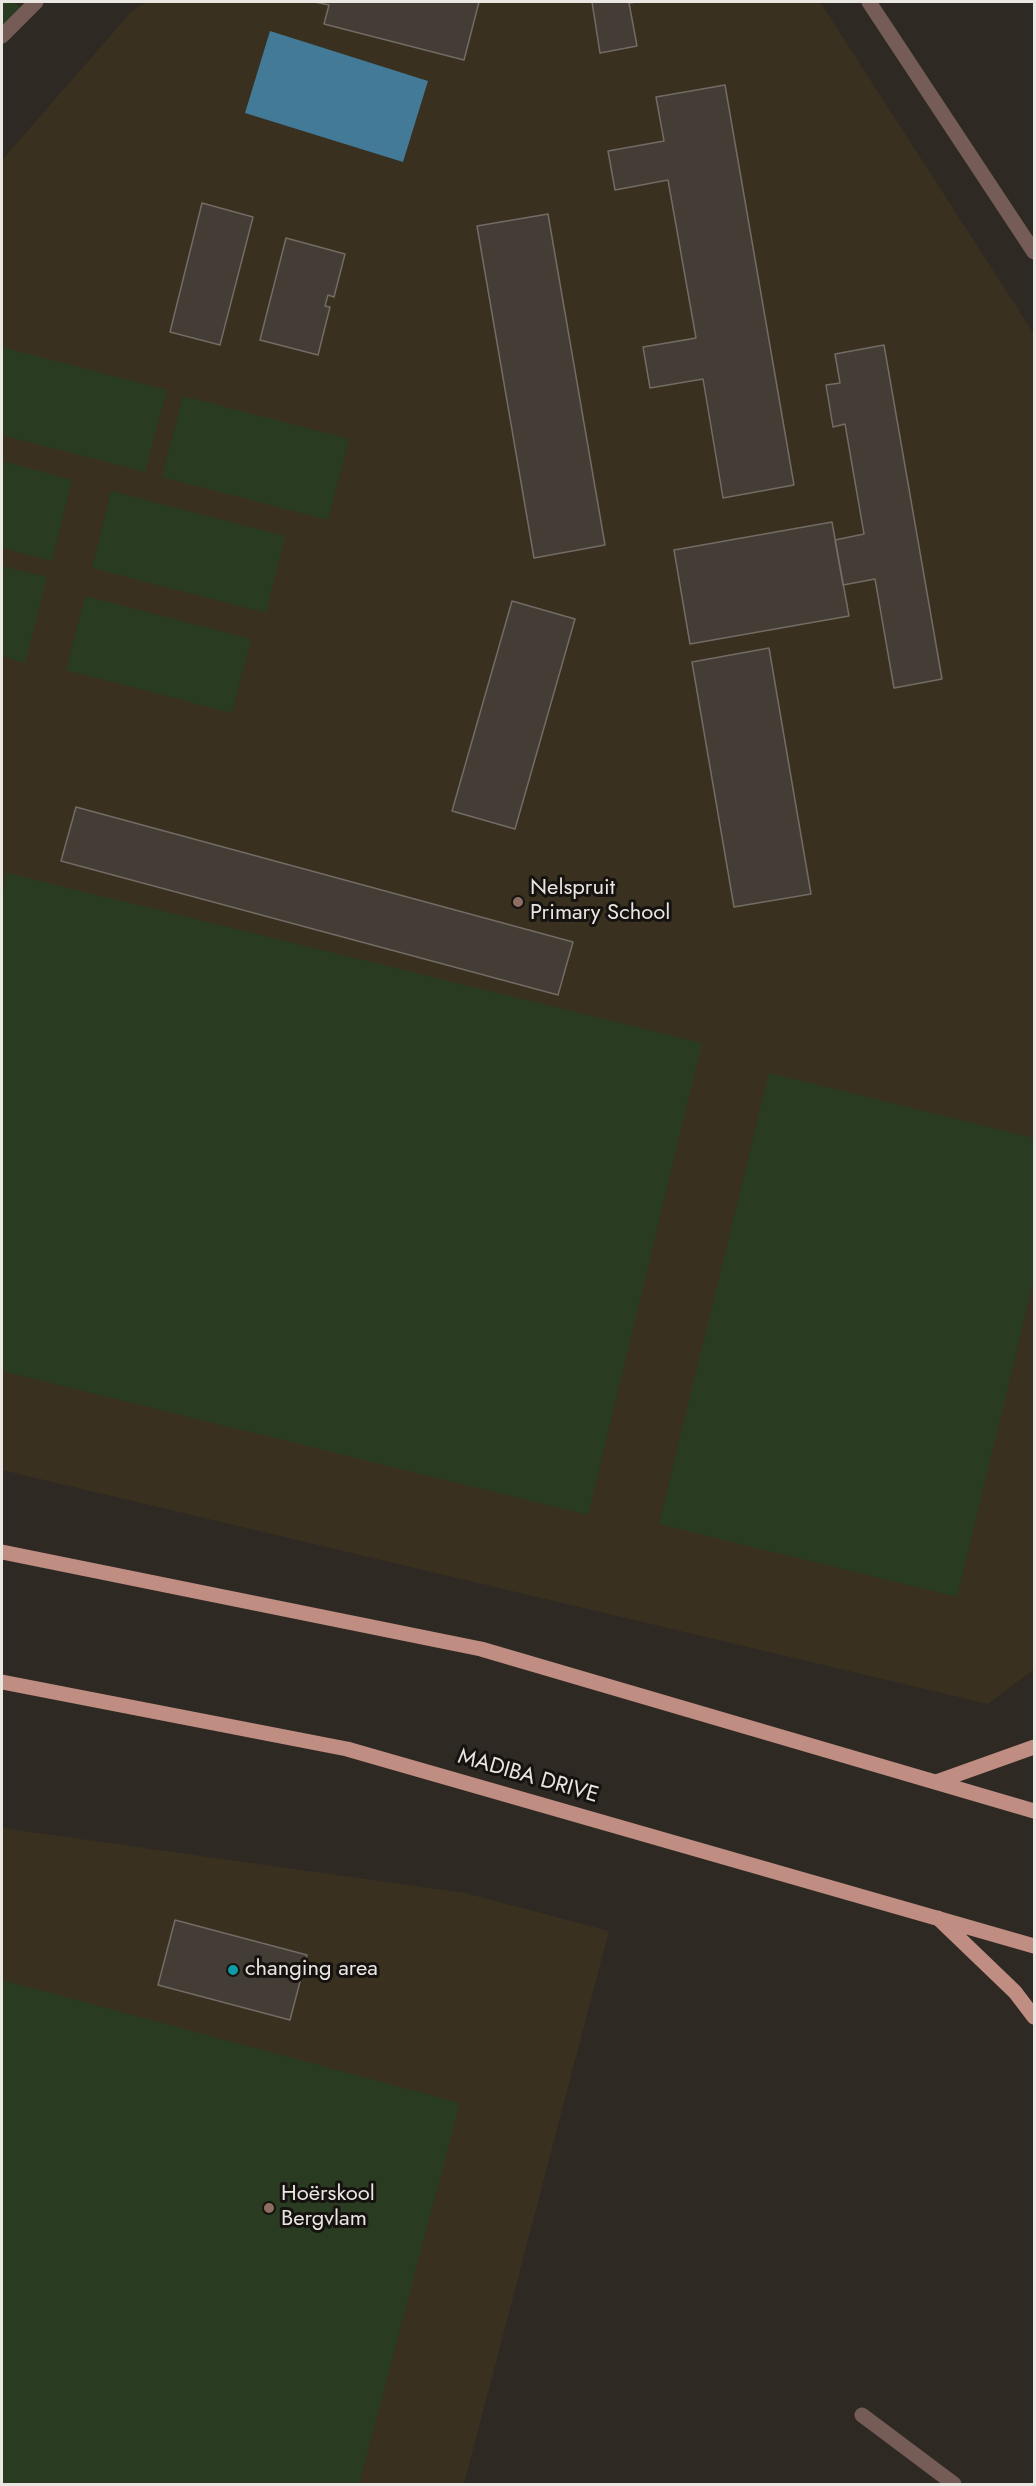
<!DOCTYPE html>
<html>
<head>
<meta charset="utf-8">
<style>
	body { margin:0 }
	#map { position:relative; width:1036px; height:2486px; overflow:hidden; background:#2f2923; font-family:Jost,sans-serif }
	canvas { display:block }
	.frame { position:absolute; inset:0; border:3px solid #eae6e2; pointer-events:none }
</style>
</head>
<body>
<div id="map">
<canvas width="1036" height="2486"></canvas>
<div class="frame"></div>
</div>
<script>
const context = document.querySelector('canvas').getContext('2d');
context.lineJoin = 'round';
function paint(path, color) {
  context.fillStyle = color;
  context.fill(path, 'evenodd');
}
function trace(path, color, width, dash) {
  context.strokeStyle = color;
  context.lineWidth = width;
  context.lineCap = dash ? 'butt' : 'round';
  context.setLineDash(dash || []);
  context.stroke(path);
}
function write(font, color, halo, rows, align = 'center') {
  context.font = font + ' Jost,sans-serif';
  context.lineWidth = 6;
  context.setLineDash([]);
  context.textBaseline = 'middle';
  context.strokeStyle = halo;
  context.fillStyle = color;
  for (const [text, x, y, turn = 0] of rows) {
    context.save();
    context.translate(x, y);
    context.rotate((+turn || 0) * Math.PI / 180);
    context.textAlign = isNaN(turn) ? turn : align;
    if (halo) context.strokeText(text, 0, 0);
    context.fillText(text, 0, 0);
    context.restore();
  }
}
const education = new Path2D(`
	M147,2H820L1034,334V1669L988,1704L2,1470V160L132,11Z
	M2,1828L465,1893L609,1931L464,2484H2Z`);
const green = new Path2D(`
	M2,2H13L25,10L2,36Z
	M2,347L167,390L145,472L2,435Z
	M183,396L349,439L328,520L162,477Z
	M2,461L72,480L52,561L2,548Z
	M111,491L285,536L266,613L92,568Z
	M2,566L47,577L25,663L2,656Z
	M85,596L251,639L232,713L66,670Z
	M7,873L702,1043L588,1515L2,1371V895Z
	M769,1073L1034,1138V1279L957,1597L659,1524Z
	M2,1980L460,2103L359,2484H2Z`);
const water = new Path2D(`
	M270,31L428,81L403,162L245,113Z`);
const building = new Path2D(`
	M315,2H479L464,60L324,24L329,5Z
	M592,2H637L629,3L637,46L600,53Z
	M725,85L794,485L723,498L703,379L650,388L643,347L696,338L668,180L615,190L608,151L664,141L656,97Z
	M202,203L253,217L220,345L170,332Z
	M548,214L605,545L534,558L477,226Z
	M286,238L345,254L334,297L328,295L325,306L330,307L318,355L260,340Z
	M884,345L942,679L894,688L875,579L843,585L835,540L864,534L845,424L833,427L826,385L840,383L835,354Z
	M832,522L849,616L690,644L674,550Z
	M512,601L575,619L515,829L452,811Z
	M769,648L811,894L734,907L692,662Z
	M76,807L573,942L558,995L61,861Z
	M175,1920L307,1955L290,2020L158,1985Z`);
const minor = new Path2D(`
	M869,2L1034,252
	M2,36L36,2
	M862,2415L954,2484`);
const major = new Path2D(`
	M2,1552L481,1649L1034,1811
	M2,1682L347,1749L1034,1946
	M936,1782L1034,1747
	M938,1918L1015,1992L1034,2017`);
const markers = [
	[518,902,6,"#8d6e63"],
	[233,1970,6,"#0f9aa8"],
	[269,2208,6,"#8d6e63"]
];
const poiNames = [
	["Nelspruit",530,889],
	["Primary School",530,914],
	["changing area",245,1970],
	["Hoërskool",281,2195],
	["Bergvlam",281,2220]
];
const streetNames = [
	["MADIBA DRIVE",528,1777,16]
];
paint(education, '#393020');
paint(green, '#293b21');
paint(water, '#427a97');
paint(building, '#433d36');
trace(building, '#736c65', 1.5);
trace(minor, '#755c57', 15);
trace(major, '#bf8d81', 15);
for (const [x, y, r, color] of markers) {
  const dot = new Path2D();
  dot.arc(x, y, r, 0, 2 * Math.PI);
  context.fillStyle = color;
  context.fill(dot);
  trace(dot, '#15120f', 2);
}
write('22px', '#eae6e2', '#15120f', poiNames, 'left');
write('22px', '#eae6e2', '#15120f', streetNames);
</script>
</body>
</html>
